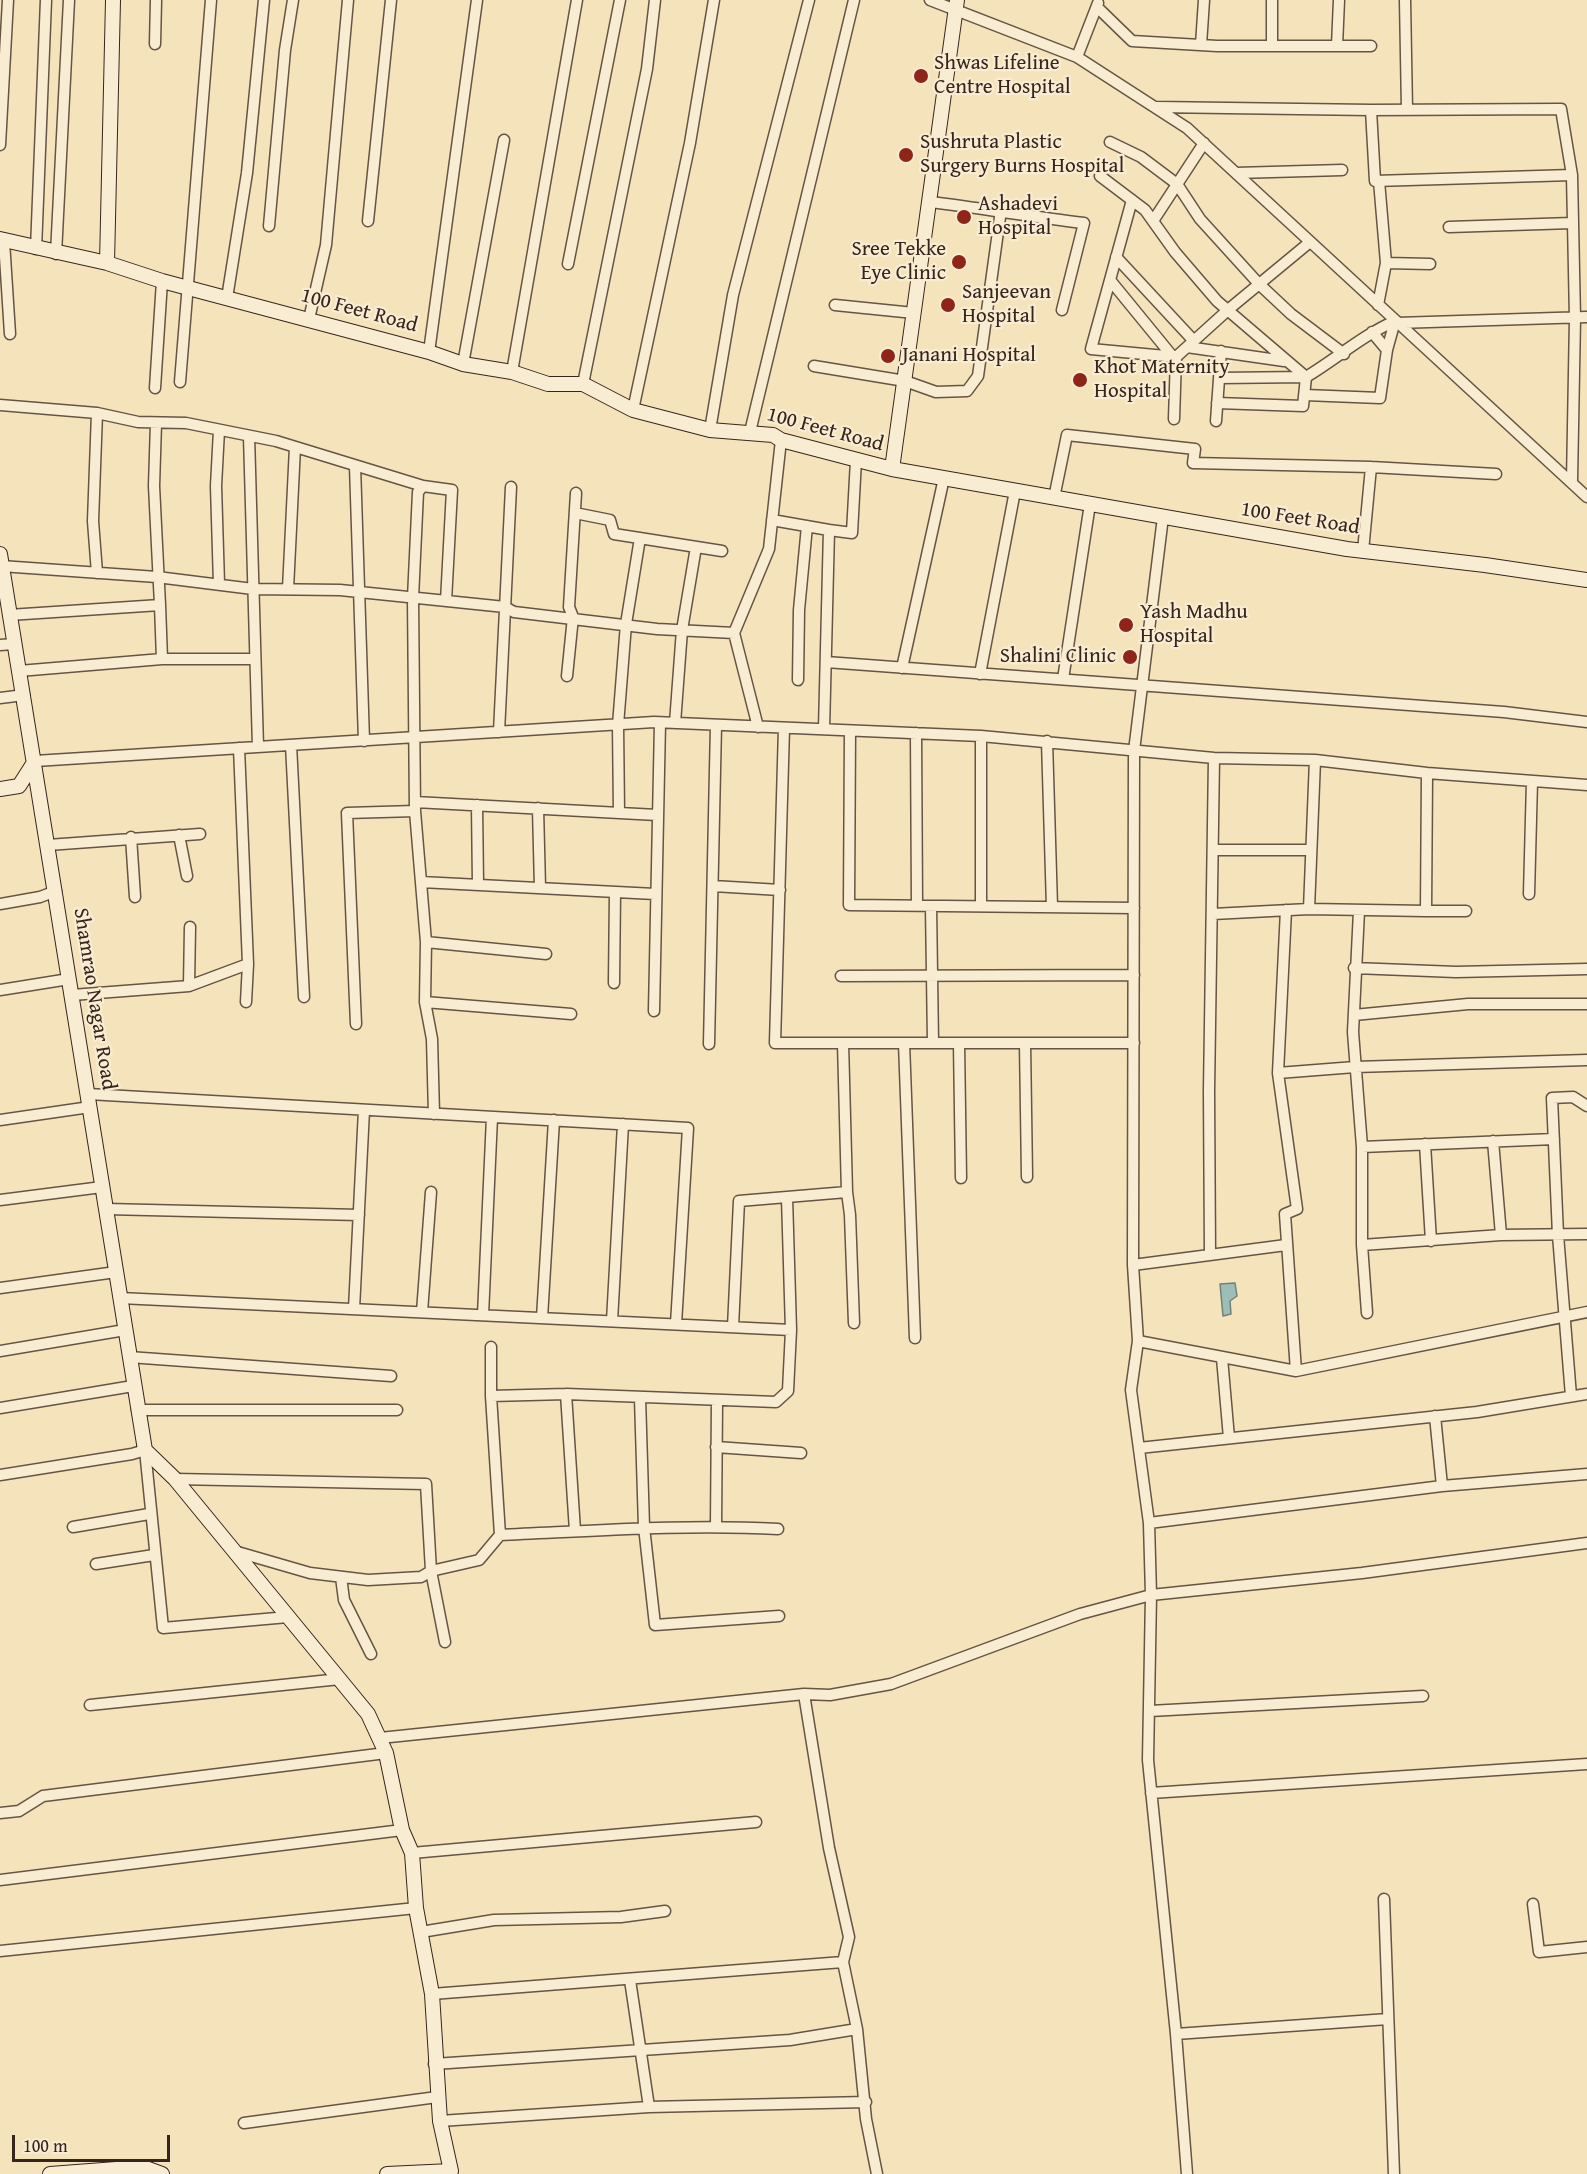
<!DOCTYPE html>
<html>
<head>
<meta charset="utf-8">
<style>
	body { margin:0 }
	#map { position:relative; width:1587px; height:2174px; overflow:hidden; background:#f5e3bb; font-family:"Gentium Book Plus",serif }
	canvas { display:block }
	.scale { position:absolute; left:12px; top:2135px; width:158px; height:27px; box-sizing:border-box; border:3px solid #37251d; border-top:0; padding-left:8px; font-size:18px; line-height:21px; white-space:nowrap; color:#37251d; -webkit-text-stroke:4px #f8edd3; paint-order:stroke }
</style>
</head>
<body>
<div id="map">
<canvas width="1587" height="2174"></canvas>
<div class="scale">100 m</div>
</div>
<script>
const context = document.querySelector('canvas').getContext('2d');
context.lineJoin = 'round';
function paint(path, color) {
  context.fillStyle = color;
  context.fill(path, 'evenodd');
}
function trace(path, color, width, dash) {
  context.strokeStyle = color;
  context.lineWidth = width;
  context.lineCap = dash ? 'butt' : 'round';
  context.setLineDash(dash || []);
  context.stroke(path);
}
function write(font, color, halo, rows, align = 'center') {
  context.font = font + ' "Gentium Book Plus",serif';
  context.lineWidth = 4.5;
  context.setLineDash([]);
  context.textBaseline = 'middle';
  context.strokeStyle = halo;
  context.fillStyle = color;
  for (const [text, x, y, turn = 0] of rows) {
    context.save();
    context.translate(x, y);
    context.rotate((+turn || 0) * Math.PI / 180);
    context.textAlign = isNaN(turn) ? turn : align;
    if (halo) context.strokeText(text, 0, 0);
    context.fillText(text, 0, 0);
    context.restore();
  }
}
const water = new Path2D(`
	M1235,1283L1237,1296L1230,1301L1231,1314L1223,1316L1220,1284Z`);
const street = new Path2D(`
	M930,0L1077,57L1187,128L1587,497
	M1405,0L1407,110
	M1097,7L1132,41L1217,46H1371
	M155,44L156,0
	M1201,45L1204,0
	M1272,46V0
	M1337,46L1339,0
	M1077,57L1098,3
	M1156,107L1371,110L1561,109L1572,175L1575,318L1572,481
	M1371,110L1375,181L1572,175
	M1110,142L1141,157L1177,184L1200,219L1259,284L1291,314L1344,354
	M0,145L8,0
	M1236,173L1342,170
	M1100,176L1145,210L1175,252L1217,301L1306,377C1336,359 1363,335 1395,321
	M1132,200L1091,349L1176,357
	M930,202C981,208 1032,217 1084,223L1062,310
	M368,221L391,0
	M1153,221L1204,143
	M269,226L285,50L293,0
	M1449,227L1572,223
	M4,241L10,334
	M36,249L46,0
	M56,254L69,0
	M1116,257L1193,340
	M1386,263L1430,264
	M568,264L620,0
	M1110,280L1173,357
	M227,298L247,173L264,0
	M835,305L914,313
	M1378,305L1386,263L1379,181
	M309,319L326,245L348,0
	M1397,323L1587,317
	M1187,347L1284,361
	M1387,350L1395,321
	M429,352L477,0
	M463,364L504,140
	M814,366L905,381L936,392L967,391L978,376L1001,210
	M512,372L577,0
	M180,382L211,0
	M583,384L647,69L655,0
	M155,388L162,281
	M1305,395L1380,398L1387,350L1372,332
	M1217,403L1303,406L1306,377L1219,378
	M0,405L97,413L138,422L186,423L276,441L423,486
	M633,410L690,143L714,0
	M97,413L93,521L97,573
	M1174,419L1176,357L1229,309L1310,242
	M1216,421L1221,351
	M710,430L733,295L809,0
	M750,432L854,0
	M249,436L258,747
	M355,466L364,741
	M1054,498L1067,435L1195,449L1193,463L1371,467L1496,474
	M575,513L610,520L614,534L722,551
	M1163,517L1134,751L1133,1265L1138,1341L1131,1390L1149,1523L1151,1595L1148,1760L1176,2034L1187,2174
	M772,520L829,530L824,729
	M829,530L852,533L856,460
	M1363,551L1371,467
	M1,566L157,577L253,589L340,590L505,607L514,612L657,629L734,633
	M219,584L216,486L219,430
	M288,589L295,447
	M446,601L452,490L423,486L418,492L413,598L415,811L426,942L425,1002L571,1014
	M160,605L162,659
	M9,615L160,605L154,486L156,423
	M0,645L14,644
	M826,662L1504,712L1587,722
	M902,668L944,478
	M19,671L162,659H254
	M980,674L1015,491
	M567,676L573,617L569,607L576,493
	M1063,679L1090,504
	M798,680L799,610L807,526
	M0,698L24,695
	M675,723L682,630L696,547
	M758,727L734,633L769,549L781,440
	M784,728L775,1043H1134
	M850,731L849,905L1134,908
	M499,732L511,487
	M916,733L917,905
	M981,736V906
	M1047,741L1052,907
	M291,745L304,997
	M239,748L248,964L246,1002
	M1315,760L1309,909L1426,911L1427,773
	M35,761L654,722L981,736L1214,758L1315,760L1427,773L1587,785
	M415,802L657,815
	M477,805L478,885
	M538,808L540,888
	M619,813L618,725L626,624L640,538
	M179,835L187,876
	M131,837L135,897
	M48,845L200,834
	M1213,850H1311
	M421,882L655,894
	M713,886L780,890
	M1529,894L1532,781
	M0,904L40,897L56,891
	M931,906L933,1043
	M1286,910L1278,1073L1297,1209L1285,1214L1296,1371
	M1359,911L1353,1032L1362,1147
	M1426,911H1466
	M1213,914L1309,909
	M426,942L546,954
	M1354,968L1456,972L1587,969
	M841,976L1134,975
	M614,983L615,892
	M189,986L248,964
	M0,990L69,979
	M72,995L189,986L190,927
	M425,1002L432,1039L434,1114
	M654,1011L660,723
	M1354,1015L1468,1004H1587
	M356,1024L347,813L415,811
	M843,1043L847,1192L850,1215L854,1323
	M904,1043L915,1338
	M959,1043L961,1178
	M1025,1043L1027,1177
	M709,1044L716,725
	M1278,1073L1355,1067L1587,1060
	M88,1094L688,1128L676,1324
	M0,1120L90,1107
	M1493,1141L1501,1235
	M1425,1144L1431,1241
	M0,1200L102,1187
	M106,1209L359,1215
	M1362,1245L1501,1235L1587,1234
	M1210,1255L1209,1091L1214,758
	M1133,1265L1286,1245
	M0,1288L116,1272
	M120,1298L791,1330
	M354,1309L364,1110
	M422,1312L431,1192
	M1367,1313L1362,1245V1147L1554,1139
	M483,1315L492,1117
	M542,1318L554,1120
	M612,1321L623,1124
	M733,1327L739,1201L847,1192
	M1138,1341L1296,1371L1587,1312
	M0,1351L125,1330
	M129,1357L391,1376
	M1222,1358L1229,1438
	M566,1394L575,1531
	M491,1396L566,1394L776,1402L788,1391L791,1330L787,1198
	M1571,1396L1558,1235L1552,1098L1573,1097L1587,1106
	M640,1398L644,1527L655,1625L779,1616
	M0,1408L133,1386
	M137,1410H397
	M1435,1416L1442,1486
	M716,1447L801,1453
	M1139,1448L1477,1412L1587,1394
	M0,1475L132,1454L145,1450L163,1628L288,1617
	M175,1479L426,1484L431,1571L445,1642
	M1149,1523L1442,1486L1587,1474
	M716,1526L717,1401
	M73,1527L149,1514
	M500,1535C593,1531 685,1524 778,1529
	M234,1551L310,1573L368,1580L421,1577L431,1571L479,1560L500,1535L491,1396V1347
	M96,1564L154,1555
	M341,1577L344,1600L371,1654
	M804,1694L830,1695L891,1684L1080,1614L1151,1595L1362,1573L1587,1543
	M90,1705L340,1679
	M1150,1711L1423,1696
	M380,1738L804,1694L829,1848L849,1937L843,1962L857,2029L866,2119L877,2174
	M1151,1793L1587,1764
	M0,1813L19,1811L43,1796L386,1753
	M412,1853L756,1822
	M0,1880L402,1830
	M1384,1899L1394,2174
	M1533,1904L1539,1952L1587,1947
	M421,1932L494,1920L621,1917L665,1911
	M0,1951L416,1908
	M630,1980L649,2107
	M432,1994L843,1962
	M1176,2034L1388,2019
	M434,2064L790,2040L857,2029
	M440,2121L649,2107L866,2102
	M244,2123L437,2097`);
const secondary = new Path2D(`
	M0,239L107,263L162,281L429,352L463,364L512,372L548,384H583L633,410L710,430L773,435L781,440L892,469L1347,549L1485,565L1587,580
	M107,263L113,0
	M892,469L957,0
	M0,554L145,1450L175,1479L368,1714L386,1753L402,1830L412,1853L416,1908L432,1994L440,2121L451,2171L387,2174
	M0,789L19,786L35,761
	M50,2174L143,2167L162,2174`);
const markers = [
	[921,76,8,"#8f2418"],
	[906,155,8,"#8f2418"],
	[964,217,8,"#8f2418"],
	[959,262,8,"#8f2418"],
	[948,305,8,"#8f2418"],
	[888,356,8,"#8f2418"],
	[1080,380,8,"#8f2418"],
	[1126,625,8,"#8f2418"],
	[1130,657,8,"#8f2418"]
];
const poiNames = [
	["Shwas Lifeline",934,64],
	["Centre Hospital",934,88],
	["Sushruta Plastic",920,143],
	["Surgery Burns Hospital",920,167],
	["Ashadevi",978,205],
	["Hospital",978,229],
	["Sree Tekke",946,250,"right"],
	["Eye Clinic",946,274,"right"],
	["Sanjeevan",962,293],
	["Hospital",962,317],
	["Janani Hospital",902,356],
	["Khot Maternity",1094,368],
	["Hospital",1094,392],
	["Yash Madhu",1140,613],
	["Hospital",1140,637],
	["Shalini Clinic",1116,657,"right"]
];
const streetNames = [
	["100 Feet Road",359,311,15],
	["100 Feet Road",825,430,15],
	["100 Feet Road",1300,519,9],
	["Shamrao Nagar Road",94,999,81]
];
paint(water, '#9dbdb7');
trace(water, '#748079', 1.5);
trace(street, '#665444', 13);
trace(secondary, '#37251d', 16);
trace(street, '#f8edd3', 10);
trace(secondary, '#f8edd3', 14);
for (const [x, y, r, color] of markers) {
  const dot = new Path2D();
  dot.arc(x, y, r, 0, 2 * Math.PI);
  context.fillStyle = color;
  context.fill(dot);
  trace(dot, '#f8edd3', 2);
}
write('21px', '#37251d', '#f8edd3', poiNames, 'left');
write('21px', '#37251d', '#f8edd3', streetNames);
</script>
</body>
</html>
